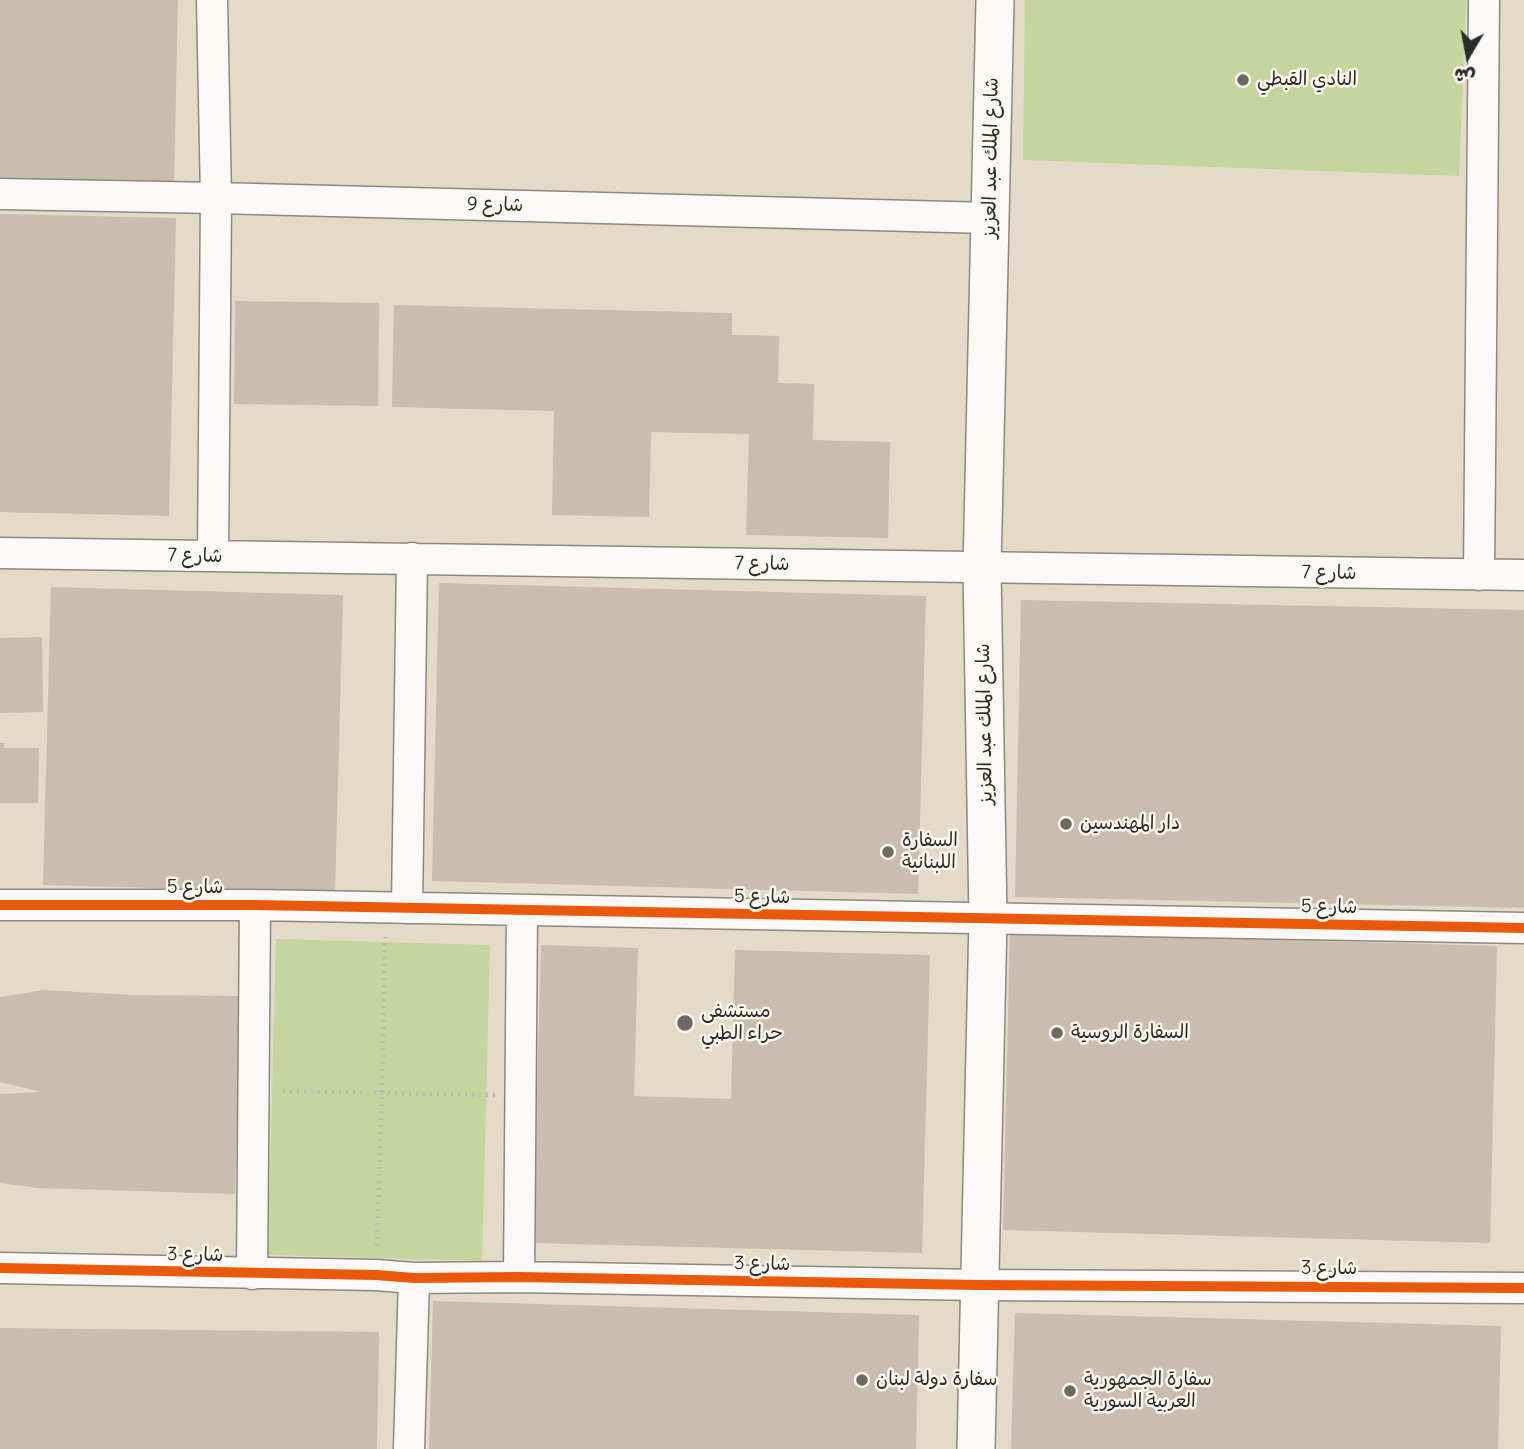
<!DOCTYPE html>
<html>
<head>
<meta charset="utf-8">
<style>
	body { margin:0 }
	#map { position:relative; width:1524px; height:1449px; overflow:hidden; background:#e4dac8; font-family:Delius,"Playpen Sans Arabic",sans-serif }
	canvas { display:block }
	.north { position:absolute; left:1433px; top:21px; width:70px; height:70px; -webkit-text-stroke:5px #fbf7ec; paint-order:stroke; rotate:190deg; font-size:19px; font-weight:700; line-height:28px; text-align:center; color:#2b2b2b }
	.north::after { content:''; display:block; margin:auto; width:24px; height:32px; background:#2b2b2b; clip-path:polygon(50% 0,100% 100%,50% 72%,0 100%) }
</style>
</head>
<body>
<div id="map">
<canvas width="1524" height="1449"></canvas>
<div class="north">ش</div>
</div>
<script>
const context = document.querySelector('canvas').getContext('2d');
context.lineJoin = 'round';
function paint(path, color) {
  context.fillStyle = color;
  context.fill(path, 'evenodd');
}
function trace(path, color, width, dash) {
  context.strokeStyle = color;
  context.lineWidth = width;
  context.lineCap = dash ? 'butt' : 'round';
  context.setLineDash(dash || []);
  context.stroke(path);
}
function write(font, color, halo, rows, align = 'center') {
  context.font = font + ' Delius,"Playpen Sans Arabic",sans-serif';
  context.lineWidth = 5;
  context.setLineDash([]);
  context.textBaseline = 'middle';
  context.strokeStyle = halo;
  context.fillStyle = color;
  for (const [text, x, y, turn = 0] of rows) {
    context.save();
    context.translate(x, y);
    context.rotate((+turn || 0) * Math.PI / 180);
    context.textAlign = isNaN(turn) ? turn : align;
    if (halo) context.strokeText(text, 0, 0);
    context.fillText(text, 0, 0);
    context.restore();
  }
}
const green = new Path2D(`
	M1025,0H1466L1459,176L1023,160Z
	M276,939L490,945L482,1261L268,1255Z`);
const building = new Path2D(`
	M0,0H178L174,183L0,178Z
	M0,214L176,218L169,516L0,512Z
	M235,301L379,303L378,406L234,404Z
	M394,305L732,313V335L779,336L778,383L814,384L813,440L890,442L888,538L746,535L749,434L651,432L649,517L552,515L554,411L392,407Z
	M439,583L926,596L918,894L432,881Z
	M51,587L343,595L335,893L43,885Z
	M1021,600L1524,610V908L1015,897Z
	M42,637L43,712L0,713V638Z
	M0,743H4V748H39L38,803H0Z
	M1010,932L1497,946L1490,1243L1003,1230Z
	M541,945L638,948L634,1096L731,1099L735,950L930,955L922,1253L533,1243Z
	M44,990L130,995L240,996L235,1194L38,1188L0,1183V1094L41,1092L0,1082V997Z
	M433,1301L919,1315L916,1449H429Z
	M1015,1313L1501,1326L1498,1449H1011Z
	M0,1328L379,1332L377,1449H0Z`);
const path = new Path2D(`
	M283,1091L495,1095
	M377,1246L382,1092L385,937`);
const minor = new Path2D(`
	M212,0L216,198L213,556
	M0,194L216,198L989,218
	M0,553L1524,575
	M1479,575L1484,0
	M0,905H255L1524,928
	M407,908L412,558
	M0,1268L376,1275L414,1278L519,1277L979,1285L1524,1288
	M252,1274L255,905
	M519,1277L522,910
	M409,1449L414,1278`);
const tertiary = new Path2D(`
	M976,1449L988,919L982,569L995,0`);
const cycleway = new Path2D(`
	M0,905H255L1524,928
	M0,1268L376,1275L414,1278L519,1277L979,1285L1524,1288`);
const markers = [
	[1243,80,7,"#6c6862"],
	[1066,824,7,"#6c6862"],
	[888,852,7,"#6c6862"],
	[685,1023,9,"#6c6862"],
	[1057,1033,7,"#6c6862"],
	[862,1380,7,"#6c6862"],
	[1070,1391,7,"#6c6862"]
];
const poiNames = [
	["النادي القبطي",1257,80],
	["دار المهندسين",1080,824],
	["السفارة",902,841],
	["اللبنانية",902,863],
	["مستشفى",701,1012],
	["حراء الطبي",701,1034],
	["السفارة الروسية",1071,1033],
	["سفارة دولة لبنان",876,1380],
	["سفارة الجمهورية",1084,1380],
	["العربية السورية",1084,1402]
];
const streetNames = [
	["شارع الملك عبد العزيز",991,158,-89],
	["شارع 9",495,205,1],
	["شارع 7",195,556,1],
	["شارع 7",762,564,1],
	["شارع 7",1329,573,1],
	["شارع الملك عبد العزيز",985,724,-91],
	["شارع 5",195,888],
	["شارع 5",762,897,1],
	["شارع 5",1329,907,1],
	["شارع 3",195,1255,1],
	["شارع 3",762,1264,1],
	["شارع 3",1329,1269]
];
paint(green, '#c4d59e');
paint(building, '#cabcae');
trace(minor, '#8d887f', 33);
trace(tertiary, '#8d887f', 40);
trace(path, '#bcbbb7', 4.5, [2, 5]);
trace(minor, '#fbf9f7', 30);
trace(tertiary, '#fbf9f7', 37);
trace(cycleway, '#e8590c', 10);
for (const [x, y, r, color] of markers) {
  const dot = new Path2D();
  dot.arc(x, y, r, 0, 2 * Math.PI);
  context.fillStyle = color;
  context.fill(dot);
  trace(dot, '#fbf7ec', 2.5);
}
write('19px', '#2b2b2b', '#fbf7ec', poiNames, 'left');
write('19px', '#2b2b2b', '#fbf7ec', streetNames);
</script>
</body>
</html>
